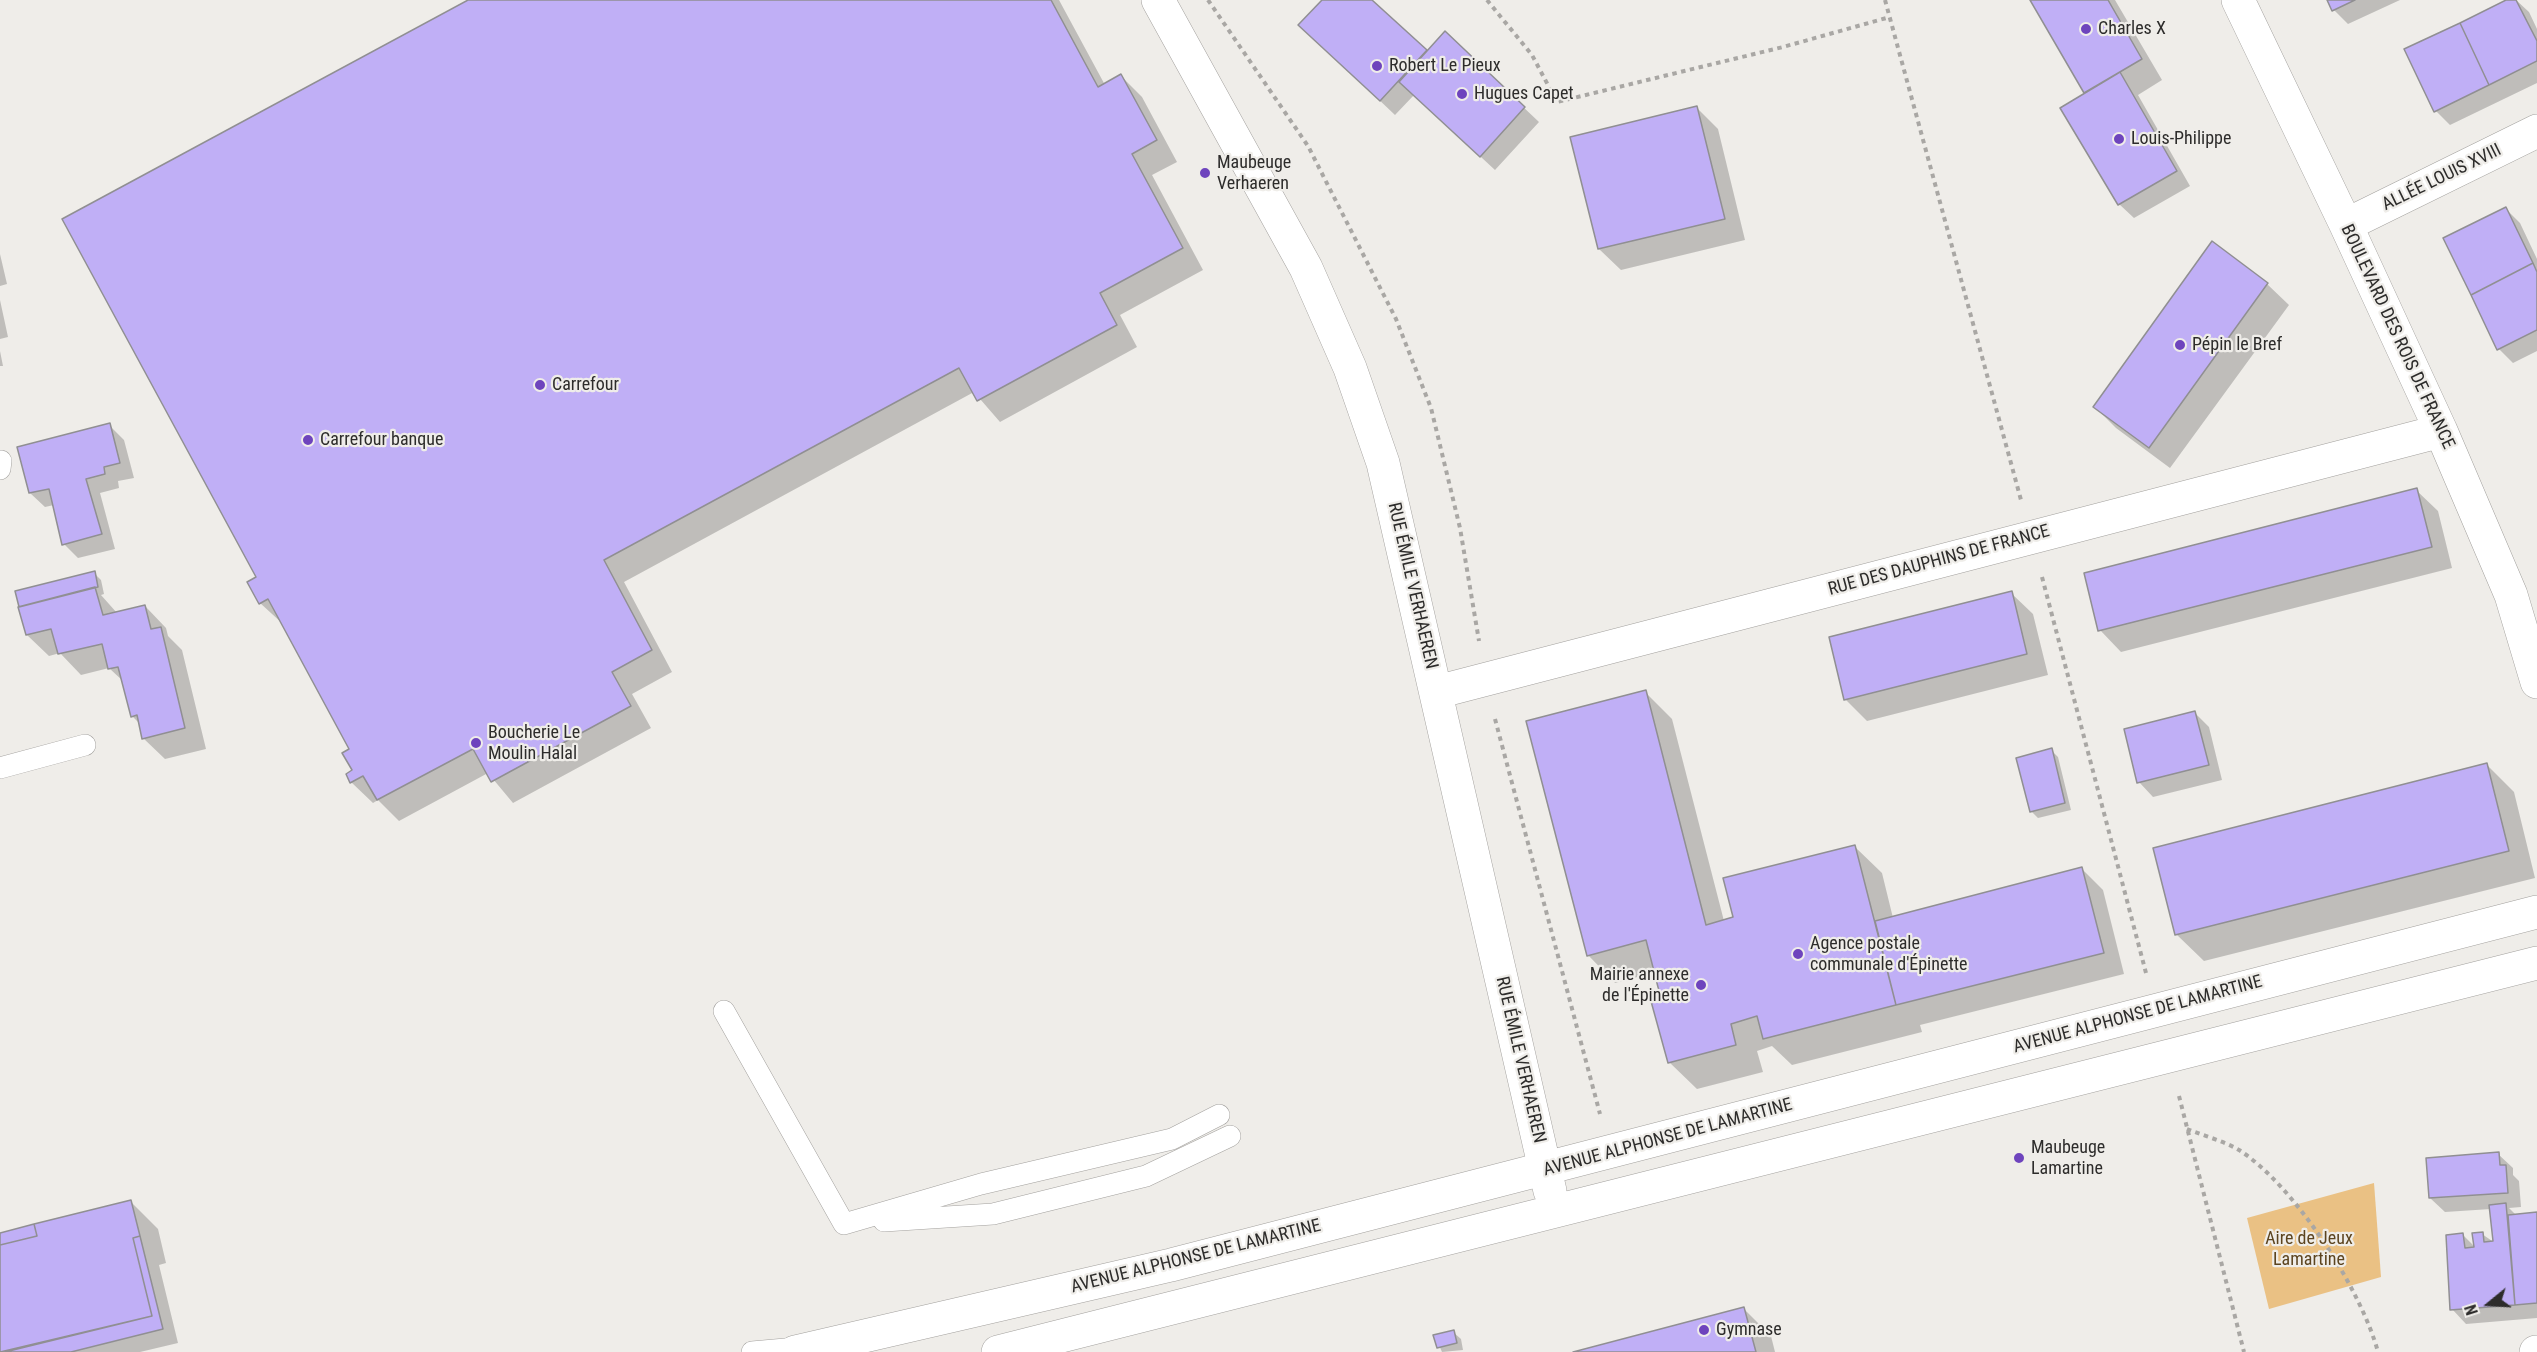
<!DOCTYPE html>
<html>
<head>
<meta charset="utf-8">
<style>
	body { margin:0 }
	#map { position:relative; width:2537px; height:1352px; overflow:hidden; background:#efede9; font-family:"Roboto Condensed",sans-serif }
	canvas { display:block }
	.north { position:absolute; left:2459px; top:1274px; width:60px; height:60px; -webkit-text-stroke:4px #efede9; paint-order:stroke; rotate:252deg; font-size:16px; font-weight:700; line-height:24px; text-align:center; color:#2d2c2b }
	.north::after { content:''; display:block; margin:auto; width:21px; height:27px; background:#2d2c2b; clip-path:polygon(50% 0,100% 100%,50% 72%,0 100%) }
</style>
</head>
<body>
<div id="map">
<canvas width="2537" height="1352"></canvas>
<div class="north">N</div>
</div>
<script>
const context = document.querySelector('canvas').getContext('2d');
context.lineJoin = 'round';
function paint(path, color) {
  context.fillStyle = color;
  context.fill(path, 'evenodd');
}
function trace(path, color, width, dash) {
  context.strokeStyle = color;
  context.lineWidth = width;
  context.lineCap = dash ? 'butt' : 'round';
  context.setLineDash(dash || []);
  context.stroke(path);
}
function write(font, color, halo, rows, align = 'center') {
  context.font = font + ' "Roboto Condensed",sans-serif';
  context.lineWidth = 4.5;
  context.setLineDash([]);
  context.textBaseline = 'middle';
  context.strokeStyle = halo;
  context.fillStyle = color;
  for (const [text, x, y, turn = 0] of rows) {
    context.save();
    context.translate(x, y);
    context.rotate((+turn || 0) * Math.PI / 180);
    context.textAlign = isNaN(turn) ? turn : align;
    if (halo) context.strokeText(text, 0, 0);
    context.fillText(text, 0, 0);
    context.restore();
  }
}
const green = new Path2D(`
	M2374,1183L2381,1277L2269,1309L2247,1218Z`);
const shadow = new Path2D(`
	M471,0H1059L1105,85L1121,76L1142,97L1177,162L1152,175L1203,270L1120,315L1137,347L1000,422L974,392L624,582L672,672L632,694L651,728L513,803L488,773L399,821L378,800L373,803L351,782L354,771L351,750L283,624L260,603L258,577Z
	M1324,0H1370L1428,52L1445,33L1539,122L1495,170L1414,95L1395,115L1315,39Z
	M2031,0H2115L2162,80L2138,95L2190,186L2134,218L2119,204L2087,94Z
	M2329,0H2400L2348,24L2334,10Z
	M2509,0H2516L2529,12L2537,29V83L2450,125L2436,111Z
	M1697,108L1718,129L1745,240L1621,270L1599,249Z
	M2506,209L2520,223L2537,259V351L2513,363L2499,349Z
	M2212,243L2267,284L2289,305L2170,468L2116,428L2095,407Z
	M0,254L7,284L0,286Z
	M0,300L8,337L0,339Z
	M0,351L3,366H0Z
	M109,425L124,440L134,478L118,481L119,488L100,493L115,549L78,558L64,544L54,505L45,507L30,493Z
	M2416,490L2438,511L2452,568L2121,652L2100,630Z
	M94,573L101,580L104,594L101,595L117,613L145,606L166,628L168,636L182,650L206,749L165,759L143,738L140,724L132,716L124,682L109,668L81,675L60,653L49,656L27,635Z
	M2011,593L2033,614L2048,675L1867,721L1846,700Z
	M1645,692L1672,719L1724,921L1735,918L1854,846L1882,873L1893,918L2082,869L2103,890L2124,974L1920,1025L1922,1032L1792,1065L1772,1046L1757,1051L1763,1072L1697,1089L1669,1062L1661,992L1656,972L1615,983L1588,955Z
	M2195,713L2209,727L2222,780L2153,797L2139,782Z
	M2051,750L2058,757L2071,810L2038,818L2031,811Z
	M2487,765L2514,792L2535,878L2204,961L2176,934Z
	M2498,1154L2513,1168V1175L2519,1181L2521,1207L2509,1208L2517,1216L2537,1214V1318L2466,1324L2452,1309L2463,1235L2475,1247L2482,1234L2495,1243L2491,1209L2445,1212L2430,1198Z
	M131,1202L158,1229L166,1263L159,1265L178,1343L140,1352H0V1234Z
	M1744,1309L1771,1336L1775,1352H1578Z
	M1453,1332L1461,1339L1463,1350L1442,1352L1435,1336Z`);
const building = new Path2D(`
	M468,0H1051L1098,87L1121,74L1157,140L1132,154L1183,248L1100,293L1117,325L977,401L959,368L604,560L652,650L612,672L631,706L491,782L473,749L377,800L363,776L350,783L346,774L352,770L342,753L349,749L268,599L259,604L247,582L256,577L62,219Z
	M1322,0H1372L1427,50L1380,101L1298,25Z
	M2030,0H2108L2142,59L2084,93Z
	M2327,0H2355L2332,11Z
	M2506,0H2516L2537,41V61L2489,85L2460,23Z
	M2460,23L2489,85L2434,112L2404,49Z
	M1445,31L1525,107L1480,157L1399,82Z
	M2120,72L2177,171L2118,205L2060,108Z
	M1697,106L1725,219L1598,249L1570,137Z
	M2506,207L2533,263L2471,295L2443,238Z
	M2212,241L2268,283L2149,448L2093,407Z
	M2533,263L2537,272V330L2497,350L2471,295Z
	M110,423L120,463L104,467L105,474L86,479L102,534L62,545L49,489L29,493L17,447Z
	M2417,488L2432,547L2098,631L2084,573Z
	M95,571L98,587L19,607L15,591Z
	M95,587L103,615L145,605L151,629L161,627L185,728L142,739L137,715L131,717L118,667L108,669L102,644L58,654L51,629L26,635L18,607Z
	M2012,591L2027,654L1844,700L1829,637Z
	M1646,690L1706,925L1733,917L1723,878L1855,845L1896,1005L1763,1039L1757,1016L1731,1024L1736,1045L1668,1063L1649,994L1659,991L1646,940L1587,956L1526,721Z
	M2195,711L2209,765L2137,783L2124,729Z
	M2052,748L2065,803L2030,812L2016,758Z
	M2487,763L2509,851L2175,935L2153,848Z
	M2082,867L2104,953L1896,1005L1875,921Z
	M2499,1152L2500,1165H2506L2508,1193L2429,1198L2426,1158Z
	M131,1200L140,1236L133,1238L152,1316L0,1352V1245L37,1236L34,1224Z
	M2506,1203L2515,1305L2450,1310L2446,1235L2463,1233L2465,1248L2474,1247L2472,1233L2483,1232L2484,1242L2493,1241L2489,1205Z
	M2537,1212V1303L2515,1305L2508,1215Z
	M34,1224L37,1236L0,1245V1233Z
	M140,1236L163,1329L71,1352H5L152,1316L133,1238Z
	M1744,1307L1756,1352H1573Z
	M1454,1330L1457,1343L1437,1348L1433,1335Z`);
const path = new Path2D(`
	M1208,0L1308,146L1396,319L1431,408L1460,528L1479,641
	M1487,0L1532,55L1557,102L1783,47L1890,17
	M1885,0L2021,500
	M2042,577L2146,973
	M1495,719L1600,1114
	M2179,1096L2244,1352
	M2187,1129C2204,1136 2224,1141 2239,1150C2294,1185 2361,1289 2378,1352`);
const lane = new Path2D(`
	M0,469L1,461
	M0,768L85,745
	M724,1011L844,1224L981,1184L1172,1139L1219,1115
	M884,1221L993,1214L1146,1176L1230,1136
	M752,1352L808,1347`);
const street = new Path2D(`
	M1158,0L1306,268L1350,368L1383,463L1550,1191
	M2238,0L2346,225L2441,431L2511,595L2537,682
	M2346,225L2537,131
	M1437,692L2441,431
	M795,1352L1171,1265L2537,912
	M998,1352L2537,963
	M2536,1352H2537`);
const markers = [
	[2086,29,6,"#6e44bd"],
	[1377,66,6,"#6e44bd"],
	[1462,94,6,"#6e44bd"],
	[2119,139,6,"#6e44bd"],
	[1205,173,6,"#6e44bd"],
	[2180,345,6,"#6e44bd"],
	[540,385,6,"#6e44bd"],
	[308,440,6,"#6e44bd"],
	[476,743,6,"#6e44bd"],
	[1798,954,6,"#6e44bd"],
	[1701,985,6,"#6e44bd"],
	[2019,1158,6,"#6e44bd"],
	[1704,1330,6,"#6e44bd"]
];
const poiNames = [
	["Charles X",2098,29],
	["Robert Le Pieux",1389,66],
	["Hugues Capet",1474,94],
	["Louis-Philippe",2131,139],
	["Maubeuge",1217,163],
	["Verhaeren",1217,184],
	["Pépin le Bref",2192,345],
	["Carrefour",552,385],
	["Carrefour banque",320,440],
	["Boucherie Le",488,733],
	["Moulin Halal",488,754],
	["Agence postale",1810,944],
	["communale d'Épinette",1810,965],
	["Mairie annexe",1689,975,"right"],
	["de l'Épinette",1689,996,"right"],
	["Maubeuge",2031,1148],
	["Lamartine",2031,1169],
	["Gymnase",1716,1330]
];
const streetNames = [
	["ALLÉE LOUIS XVIII",2442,178,-26],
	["BOULEVARD DES ROIS DE FRANCE",2397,337,65],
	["RUE DES DAUPHINS DE FRANCE",1939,561,-15],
	["RUE ÉMILE VERHAEREN",1412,586,77],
	["AVENUE ALPHONSE DE LAMARTINE",2138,1015,-15],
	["RUE ÉMILE VERHAEREN",1520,1060,77],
	["AVENUE ALPHONSE DE LAMARTINE",1668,1138,-15],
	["AVENUE ALPHONSE DE LAMARTINE",1196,1257,-14]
];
const parkNames = [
	["Aire de Jeux",2309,1239],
	["Lamartine",2309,1260]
];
paint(green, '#eac184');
paint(shadow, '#0003');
paint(building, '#c0aff6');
trace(building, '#908f92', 1.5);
trace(lane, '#a3a19e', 22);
trace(street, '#a3a19e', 34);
trace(path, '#a9a7a4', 4, [4.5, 4.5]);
trace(lane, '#fff', 21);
trace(street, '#fff', 33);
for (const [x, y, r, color] of markers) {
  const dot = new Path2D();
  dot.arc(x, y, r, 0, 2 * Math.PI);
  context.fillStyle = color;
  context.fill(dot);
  trace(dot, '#efede9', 2);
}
write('18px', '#2d2c2b', '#efede9', poiNames, 'left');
write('18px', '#2d2c2b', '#efede9', streetNames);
write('18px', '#5c441f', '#efede9', parkNames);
</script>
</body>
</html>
